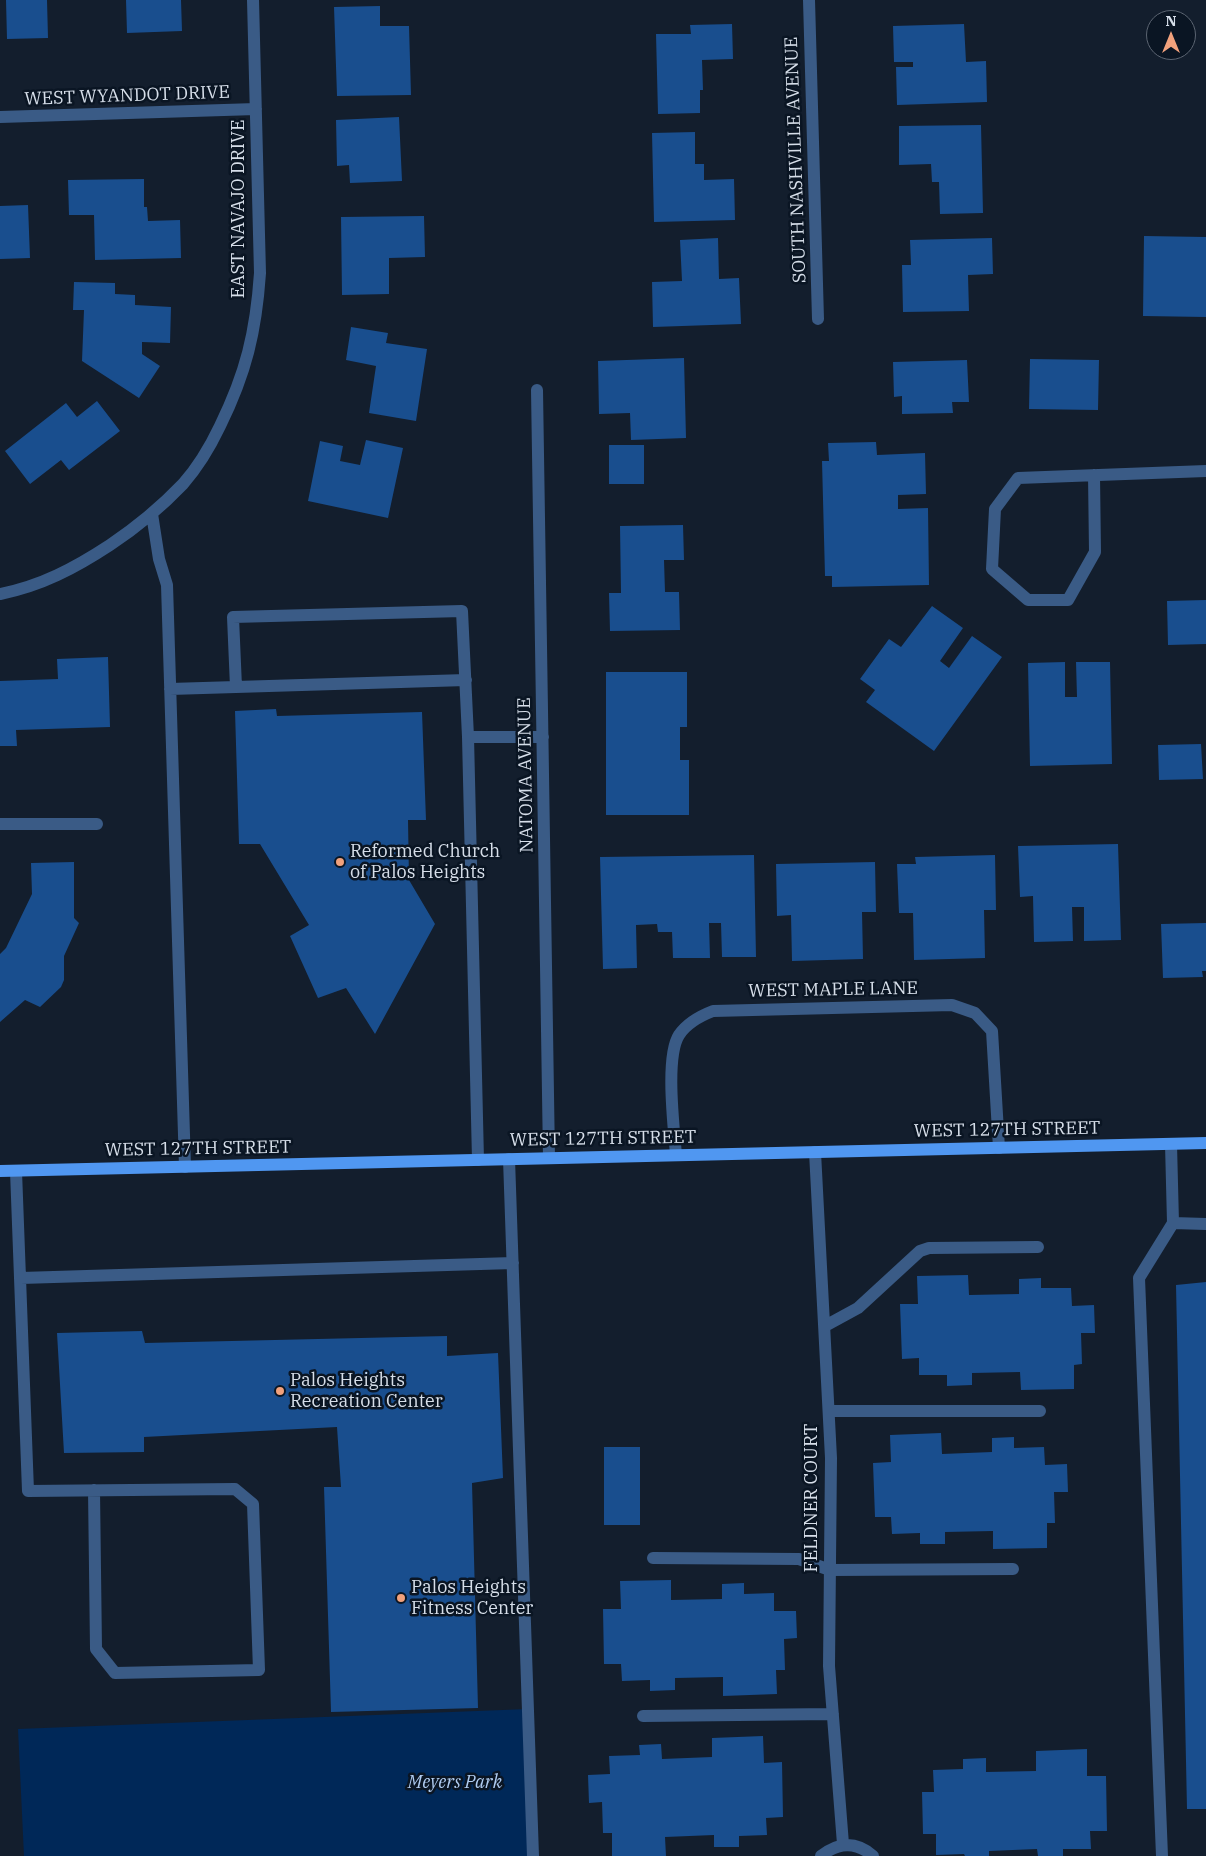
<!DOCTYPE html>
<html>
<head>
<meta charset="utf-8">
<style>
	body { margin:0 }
	#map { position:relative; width:1206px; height:1856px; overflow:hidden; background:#131e2d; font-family:"IBM Plex Serif",serif }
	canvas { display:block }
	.north { position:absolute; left:1146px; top:10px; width:50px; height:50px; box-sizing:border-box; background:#0a1523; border:1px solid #5c6572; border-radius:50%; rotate:0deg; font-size:14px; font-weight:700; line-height:20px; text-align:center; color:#d6dee9 }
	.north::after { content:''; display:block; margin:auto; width:18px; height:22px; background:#f1a17c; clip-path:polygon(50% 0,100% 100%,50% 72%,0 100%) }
</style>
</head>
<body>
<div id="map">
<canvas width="1206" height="1856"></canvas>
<div class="north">N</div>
</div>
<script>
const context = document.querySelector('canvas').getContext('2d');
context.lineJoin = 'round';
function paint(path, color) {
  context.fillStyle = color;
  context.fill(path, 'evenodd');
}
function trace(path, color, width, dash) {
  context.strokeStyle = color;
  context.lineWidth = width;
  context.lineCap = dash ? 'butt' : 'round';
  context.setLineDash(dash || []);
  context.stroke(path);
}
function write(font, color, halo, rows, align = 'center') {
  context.font = font + ' "IBM Plex Serif",serif';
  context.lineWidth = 5;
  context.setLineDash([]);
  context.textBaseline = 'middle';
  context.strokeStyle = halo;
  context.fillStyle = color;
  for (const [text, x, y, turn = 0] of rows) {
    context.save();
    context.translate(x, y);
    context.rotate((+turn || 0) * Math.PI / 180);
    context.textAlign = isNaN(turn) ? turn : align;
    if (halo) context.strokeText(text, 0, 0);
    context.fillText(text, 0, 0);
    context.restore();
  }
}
const green = new Path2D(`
	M528,1709L527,1856H24L18,1729Z`);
const building = new Path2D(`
	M6,0H47L48,38L7,39Z
	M126,0H181L182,31L127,33Z
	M380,6V26H409L411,95L337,96L334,7Z
	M732,24L733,59L702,60L703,90H700V113L658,114L656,34H691L690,25Z
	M964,24L966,62L986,61L987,102L897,105L896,67H913V62H894L893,26Z
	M399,117L402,181L350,183L349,165L337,166L336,120Z
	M981,125L983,213L940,214L939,182H932L931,164L899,165V126Z
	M695,132V164H704V180L734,179L735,220L654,222L652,133Z
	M144,179V207H147L148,221L180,220L181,258L95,260L94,215H69L68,180Z
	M28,205L30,258L0,259V206Z
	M424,216L425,257L389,258V294L342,295L341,217Z
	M1144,236L1206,237V317L1143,316Z
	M718,238L719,279L739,278L741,324L653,327L652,282L682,281L680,240Z
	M992,238L993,274L968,275L969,311L903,312L902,265H911L910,240Z
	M74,282L115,283V294L135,295V305L171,307L170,343L142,342V354L160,366L139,398L82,361L84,310H73Z
	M351,327L388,333L386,343L427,349L416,421L369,413L376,366L346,360Z
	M684,358L686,438L631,440L630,413L599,414L598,361Z
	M1030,359L1099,360L1098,410L1029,409Z
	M967,360L969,402H952L953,413L902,414V396L894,397L893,362Z
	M97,401L120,431L69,470L61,460L30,484L5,451L66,403L77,417Z
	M366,440L403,448L388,518L308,501L320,441L343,446L340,461L360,465Z
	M876,442L877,455L925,453L926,494L898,495V509L928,508L929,585L832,587V576H825L822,461H829L828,443Z
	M609,445H644V484H609Z
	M683,525L684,560H664L665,592H679L680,630L610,631L609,593H621L620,526Z
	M1206,600V644L1168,645L1167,601Z
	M932,606L963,628L940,661L949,668L972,636L1002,657L934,751L866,702L875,690L860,679L889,639L901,647Z
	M108,657L110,727L16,730L17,746H0V681L58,679L57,659Z
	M1065,662V697H1077L1076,662H1110L1112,764L1030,766L1028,663Z
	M606,672H687V727H680V760H689V815H606Z
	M276,709L277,716L422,712L426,820H408L409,880L435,924L375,1034L346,988L318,998L290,936L309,925L260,844H239L235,711Z
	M1201,744L1203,779L1159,780L1158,745Z
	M1118,844L1121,940L1084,941V907H1072L1073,941L1034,942L1033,896L1020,897L1018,846Z
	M754,855L756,957H722L721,923H709L710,958H673L672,932H658L657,924L636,925L637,968L603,969L600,857Z
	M995,855L996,910H984L985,958L914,960L913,913H899L897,864H916L915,857Z
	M74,862V918L79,923L64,956V980L61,987L40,1007L25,1000L0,1022V954L6,948L32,894L31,863Z
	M875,862L876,912H862L863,959L792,961L791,915L777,916L776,864Z
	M1206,923V971H1202L1203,977L1163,978L1161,924Z
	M968,1275L969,1295L1019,1294V1279L1041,1278V1288H1071L1072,1306L1094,1305L1095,1333H1081L1082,1364L1074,1365V1389L1021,1390L1020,1372L972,1373V1385L947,1386V1375H919V1358L902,1359L900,1304H918L917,1276Z
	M1206,1282V1809H1187L1176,1285Z
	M142,1331L145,1343L447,1336V1356L498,1353L503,1478L472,1483L478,1708L331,1712L324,1487H341L337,1427L144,1437V1452L64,1453L57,1333Z
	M941,1433L942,1454L992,1452V1438L1014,1437V1448L1044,1447L1045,1465L1067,1464L1068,1492H1054L1055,1523H1047V1548L993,1549V1531L945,1532V1544H920V1533L892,1534L891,1517H875L873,1463L891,1462L890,1435Z
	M604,1447H640V1525H604Z
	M671,1580V1600L722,1599V1584L744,1583V1594L774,1593V1611H796L797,1638L784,1639L785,1670H776L777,1694L723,1696V1677L675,1678V1690L650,1691V1680L622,1681L621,1664H604L603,1609H621L620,1581Z
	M763,1736L764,1763L782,1762L783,1817L766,1818L767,1835L739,1836V1847H714V1835L665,1837L666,1856H612V1833H603L602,1802L589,1803L588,1775L610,1774L609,1756L640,1755L639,1745L661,1744L662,1759L712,1757V1738Z
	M1087,1749V1776H1106L1107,1831H1090L1091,1849H1063V1856H1038L1037,1849L989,1851V1856H965L964,1854L936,1855V1834H923L922,1792H934L933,1770L963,1769V1759L986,1758V1772L1036,1771V1751Z`);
const minor = new Path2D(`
	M809,0L818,319
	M0,117L256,109
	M537,390L549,1158
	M1094,475L1095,552L1068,600H1028L992,569L995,509L1018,478L1206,471
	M152,514L159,559L167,585L185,1167
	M0,594C41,586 75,568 110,545C137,527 161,507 183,484C198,467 210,447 220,426C246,373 256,332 260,273L253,0
	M466,680L236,687L233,617L462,611L468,737H543
	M170,689L236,687
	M468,737L478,1160
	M0,824H97
	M1171,1144L1173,1223L1206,1224
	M815,1152L831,1458L829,1666L843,1844
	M676,1155C674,1128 665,1057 679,1035C687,1023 700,1016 713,1011L952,1005L975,1013L992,1031L999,1148
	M509,1159L533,1856
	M16,1171L28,1491L235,1489L253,1504L259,1670L115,1673L96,1649L94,1490
	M21,1278L513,1263
	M825,1326L858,1308L920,1251L929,1248L1038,1247
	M829,1411H1040
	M653,1558L799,1559L830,1570L1013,1569
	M643,1716L833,1714
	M821,1856C838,1842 856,1841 873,1856
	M1162,1856L1139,1278L1173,1223`);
const major = new Path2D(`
	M0,1171L1206,1143`);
const markers = [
	[340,862,5,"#f1a17c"],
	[280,1391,5,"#f1a17c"],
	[401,1598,5,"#f1a17c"]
];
const streetNames = [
	["WEST WYANDOT DRIVE",127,96,-2],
	["SOUTH NASHVILLE AVENUE",796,160,-92],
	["EAST NAVAJO DRIVE",239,209,-90],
	["NATOMA AVENUE",526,775,-91],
	["WEST MAPLE LANE",833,990,-1],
	["WEST 127TH STREET",1007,1130,-1],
	["WEST 127TH STREET",603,1139,-1],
	["WEST 127TH STREET",198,1149,-1],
	["FELDNER COURT",812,1498,-90]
];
const poiNames = [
	["Reformed Church",350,852],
	["of Palos Heights",350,873],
	["Palos Heights",290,1381],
	["Recreation Center",290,1402],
	["Palos Heights",411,1588],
	["Fitness Center",411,1609]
];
const parkNames = [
	["Meyers Park",455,1783]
];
paint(green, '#002858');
paint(building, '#194e8e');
trace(minor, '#3a5b86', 12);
trace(major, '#5097f1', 12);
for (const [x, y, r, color] of markers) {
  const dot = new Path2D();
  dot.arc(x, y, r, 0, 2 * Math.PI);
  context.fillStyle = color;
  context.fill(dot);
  trace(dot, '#0a1523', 2);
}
write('18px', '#d6dee9', '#0a1523', streetNames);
write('18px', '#d6dee9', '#0a1523', poiNames, 'left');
write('italic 18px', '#b0ccf1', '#0a1523', parkNames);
</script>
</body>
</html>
